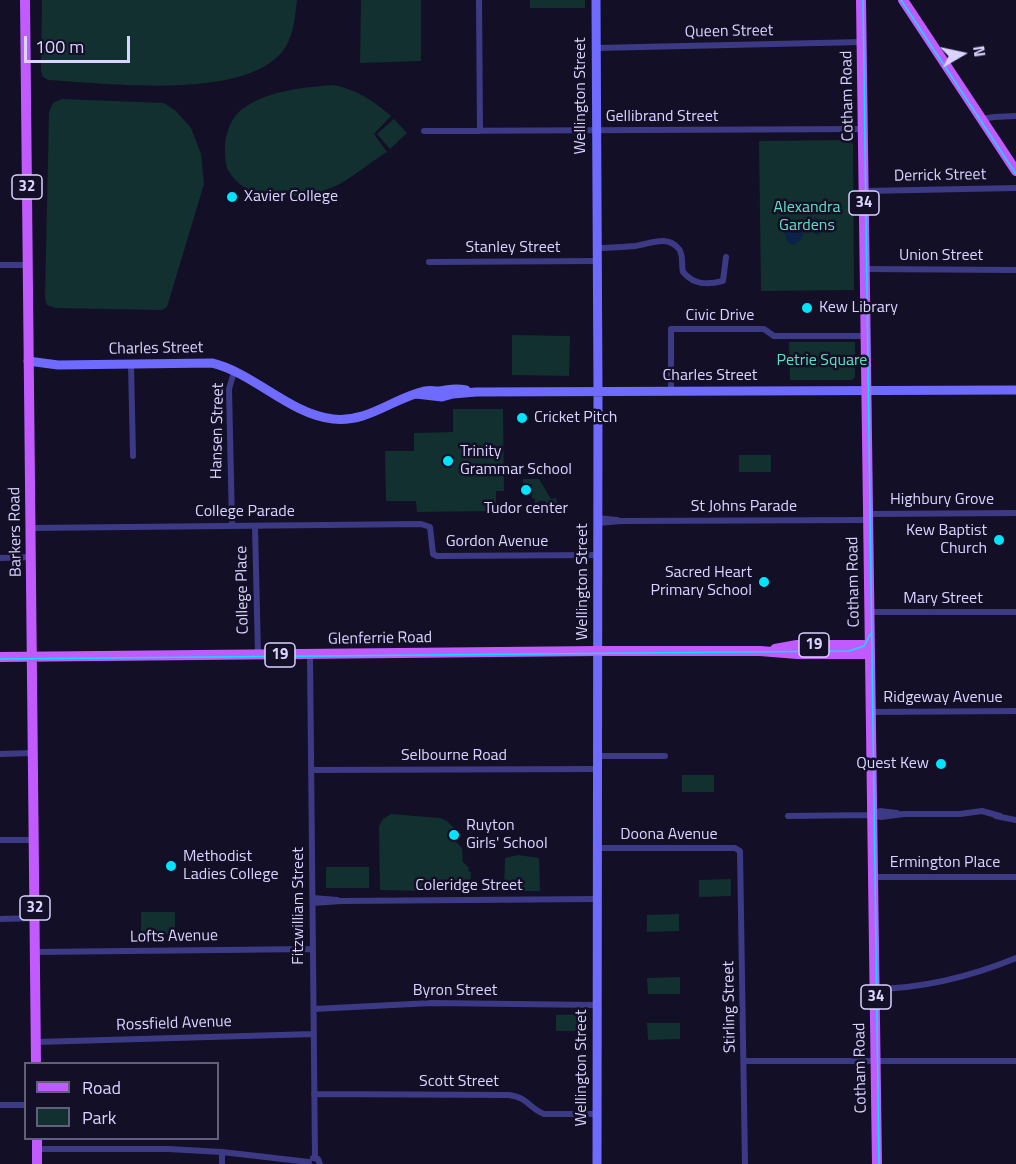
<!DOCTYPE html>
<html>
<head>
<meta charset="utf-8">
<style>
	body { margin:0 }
	#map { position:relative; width:1016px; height:1164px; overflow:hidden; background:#130f26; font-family:"Titillium Web",sans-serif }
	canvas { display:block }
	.legend { position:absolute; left:24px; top:1062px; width:195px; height:78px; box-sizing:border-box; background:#130f26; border:2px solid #625e7d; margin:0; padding:8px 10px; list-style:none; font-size:18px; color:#d9d4ff }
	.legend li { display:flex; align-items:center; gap:12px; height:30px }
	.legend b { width:30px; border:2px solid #625e7d }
	.north { position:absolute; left:932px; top:24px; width:60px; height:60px; -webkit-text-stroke:4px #130f26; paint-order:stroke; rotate:81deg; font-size:16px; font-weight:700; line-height:24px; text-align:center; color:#d9d4ff }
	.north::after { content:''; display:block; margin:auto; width:21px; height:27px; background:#d9d4ff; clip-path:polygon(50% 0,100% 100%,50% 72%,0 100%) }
	.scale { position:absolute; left:24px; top:36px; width:106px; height:27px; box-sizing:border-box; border:3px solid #d9d4ff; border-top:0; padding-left:8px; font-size:18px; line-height:21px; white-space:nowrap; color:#d9d4ff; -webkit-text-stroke:4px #130f26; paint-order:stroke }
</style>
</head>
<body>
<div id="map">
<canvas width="1016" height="1164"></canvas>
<ul class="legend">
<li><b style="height:8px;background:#c25bff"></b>Road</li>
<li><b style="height:16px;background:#12302f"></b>Park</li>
</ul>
<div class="north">N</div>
<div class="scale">100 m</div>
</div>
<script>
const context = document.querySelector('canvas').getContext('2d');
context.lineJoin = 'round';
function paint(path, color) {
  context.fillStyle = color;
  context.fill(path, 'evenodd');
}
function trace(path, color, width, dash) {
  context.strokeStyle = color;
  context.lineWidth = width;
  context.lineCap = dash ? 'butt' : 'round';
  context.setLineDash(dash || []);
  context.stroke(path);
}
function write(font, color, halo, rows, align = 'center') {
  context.font = font + ' "Titillium Web",sans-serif';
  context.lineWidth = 5;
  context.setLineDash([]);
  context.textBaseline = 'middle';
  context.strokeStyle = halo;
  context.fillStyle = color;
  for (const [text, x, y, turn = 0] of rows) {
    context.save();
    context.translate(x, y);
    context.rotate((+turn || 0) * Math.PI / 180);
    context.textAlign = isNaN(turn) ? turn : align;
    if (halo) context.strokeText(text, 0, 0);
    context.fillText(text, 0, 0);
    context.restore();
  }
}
const green = new Path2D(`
	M42,0H297C295,16 294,34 285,48C249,102 104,83 48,80L42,76L41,69Z
	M361,0H421V61L360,63Z
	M530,0H585V8H530Z
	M333,85C356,89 374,101 391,116L374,134L387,152C372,161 347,182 333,187C302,200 247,205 228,170C225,164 225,154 225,147C225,135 231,118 241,110C268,90 300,88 333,85Z
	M62,99L164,103L176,111L191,128L201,154L204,184L170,297L167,307L162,310L55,308L47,305L45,298L49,112L53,103Z
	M394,119L407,133L390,149L377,134Z
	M848,140L853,144L854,290L761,291L759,141Z
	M512,335L570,336L569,376L512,375Z
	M789,342H855V377L852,380H790Z
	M453,409H503L504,491H496V511L417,512L416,501H386L385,451H414V433L453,432Z
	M739,455H771V472H739Z
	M523,479H539L551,499L556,498L559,510H547V504L545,501H539L538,504H535V499L532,498V484L523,485Z
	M682,775H714V792H682Z
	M391,814L440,818L447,821L455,829V841L462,848L463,862L469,868L468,871L471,872L470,892L380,890L379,826L383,819Z
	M518,855L539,858L540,891H504L505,858Z
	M326,867H369V888H326Z
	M731,879V896L699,897V880Z
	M141,912H175V934H141Z
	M679,914V931L647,932V915Z
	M680,977V994H648L647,978Z
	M588,1014V1031H556V1015Z
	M647,1023H680V1039L648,1040Z`);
const water = new Path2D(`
	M815,217L819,220L822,231L817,235L809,230L804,232L801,240L794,245L788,243L782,227V220C790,218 797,220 802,226Z`);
const street = new Path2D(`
	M479,0L480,131
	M596,48L862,42
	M982,119L994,117L1016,116
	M424,131L863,129
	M864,191L1016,188
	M597,248C610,248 622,247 635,246C650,244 667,234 679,249C684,256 681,265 683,272C694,285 707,285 723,281L726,257
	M429,262L597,261
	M0,265H27
	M865,269L1016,270
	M131,364L133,456
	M671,392V329H764L774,336H866
	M868,514L1016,513
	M598,518L617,520
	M598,523L621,521L868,520
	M232,525L229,389L234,372
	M255,526L258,655
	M31,528L421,524L430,527L433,554L437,556L598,555
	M0,558L31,557
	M869,612H1016
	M310,654L315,1157
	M871,712L1016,711
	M0,754L33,753
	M597,756H665
	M312,770L597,769
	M873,814L880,811L897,813
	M788,816L872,815L881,817L904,814H960L982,811L1000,816
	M996,816L1016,820
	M0,840H34
	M598,848H735L740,851L745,1164
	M873,877H1016
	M313,898L337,900
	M313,903L341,901L597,899
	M0,919L35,918
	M35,952L313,949
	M875,989C925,988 970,977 1016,958
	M314,1009L432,1003L597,1005
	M36,1042L314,1034
	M744,1061H1016
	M314,1094L509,1095C527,1097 529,1108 544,1114H597
	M0,1105H26
	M37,1149H168L222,1152L309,1162
	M222,1152V1164
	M313,1158L318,1159L320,1164`);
const secondary = new Path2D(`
	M596,0L598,392L597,1164
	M28,361L58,365L212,363C254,373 289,414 333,419C368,423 393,398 425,391C430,390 434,391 439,391C450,390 453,387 466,390
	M416,394L442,397L453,394L476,392L1016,390`);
const primary = new Path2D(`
	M25,0L36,1064
	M861,0L877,1164
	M903,0L1016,171
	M775,649L797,645H869
	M0,657L598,651H760L797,654H870
	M37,1138V1164`);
const tram = new Path2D(`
	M863,0L879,1164
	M901,0L1016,174
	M0,659L849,651L864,646L871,633`);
const markers = [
	[232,197,6,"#00e5ff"],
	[807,308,6,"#00e5ff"],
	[522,418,6,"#00e5ff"],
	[448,461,6,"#00e5ff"],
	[526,490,6,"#00e5ff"],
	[999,540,6,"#00e5ff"],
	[764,582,6,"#00e5ff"],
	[941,764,6,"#00e5ff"],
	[454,835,6,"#00e5ff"],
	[171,866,6,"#00e5ff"]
];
const shields = [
	[27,187,30],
	[864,203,30],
	[814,645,30],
	[280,655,30],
	[35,908,30],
	[876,997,30]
];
const shieldNames = [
	["32",27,187],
	["34",864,203],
	["19",814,645],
	["19",280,655],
	["32",35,908],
	["34",876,997]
];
const streetNames = [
	["Queen Street",729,32,-1],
	["Wellington Street",581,96,-90],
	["Cotham Road",848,96,-91],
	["Gellibrand Street",662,117],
	["Derrick Street",940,176,-1],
	["Stanley Street",513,248],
	["Union Street",941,256],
	["Civic Drive",720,316],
	["Charles Street",156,349,-1],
	["Charles Street",710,376],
	["Hansen Street",218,431,-89],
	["Highbury Grove",942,500],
	["St Johns Parade",744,507],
	["College Parade",245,512],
	["Barkers Road",16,532,-91],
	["Gordon Avenue",497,542],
	["Wellington Street",583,582,-90],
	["Cotham Road",854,582,-91],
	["College Place",243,590,-91],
	["Mary Street",943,599],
	["Glenferrie Road",380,639,-1],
	["Ridgeway Avenue",943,698],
	["Selbourne Road",454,756],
	["Doona Avenue",669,835],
	["Ermington Place",945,863],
	["Coleridge Street",469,886],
	["Fitzwilliam Street",299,906,-90],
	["Lofts Avenue",174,937,-1],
	["Byron Street",455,991],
	["Stirling Street",730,1007,-91],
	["Rossfield Avenue",174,1024,-2],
	["Wellington Street",582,1068,-90],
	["Cotham Road",861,1068,-91],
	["Scott Street",459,1082]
];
const poiNames = [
	["Xavier College",244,197],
	["Kew Library",819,308],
	["Cricket Pitch",534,418],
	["Trinity",460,452],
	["Grammar School",460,470],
	["Tudor center",526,509,"center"],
	["Kew Baptist",987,531,"right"],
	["Church",987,549,"right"],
	["Sacred Heart",752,573,"right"],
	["Primary School",752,591,"right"],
	["Quest Kew",929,764,"right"],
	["Ruyton",466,826],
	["Girls' School",466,844],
	["Methodist",183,857],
	["Ladies College",183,875]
];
const parkNames = [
	["Alexandra",807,208],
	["Gardens",807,226],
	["Petrie Square",822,361]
];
paint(green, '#12302f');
paint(water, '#0c2248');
trace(street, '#3d3a85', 6);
trace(secondary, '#6f6bff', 9);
trace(primary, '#c25bff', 10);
trace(tram, '#00e5ff', 1.5);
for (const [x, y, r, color] of markers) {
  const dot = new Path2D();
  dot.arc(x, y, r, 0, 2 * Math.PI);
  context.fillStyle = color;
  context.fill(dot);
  trace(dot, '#130f26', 2);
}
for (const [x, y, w] of shields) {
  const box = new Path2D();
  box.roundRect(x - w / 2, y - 12, w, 24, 4.5);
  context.fillStyle = '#130f26';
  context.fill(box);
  trace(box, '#d9d4ff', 1.5);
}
write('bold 15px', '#d9d4ff', null, shieldNames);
write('16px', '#d9d4ff', '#130f26', streetNames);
write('16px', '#d9d4ff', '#130f26', poiNames, 'left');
write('16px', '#5fe0c0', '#130f26', parkNames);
</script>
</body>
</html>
